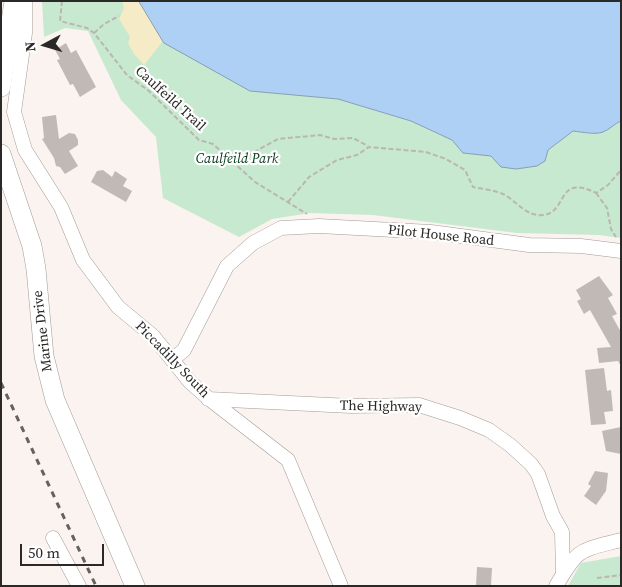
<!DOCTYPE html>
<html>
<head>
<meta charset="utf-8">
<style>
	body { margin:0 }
	#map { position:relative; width:622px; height:587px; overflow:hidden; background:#fbf3ef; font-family:"Source Serif 4",serif }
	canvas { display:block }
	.frame { position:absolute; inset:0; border:2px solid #2b2927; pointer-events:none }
	.north { position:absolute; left:20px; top:20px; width:50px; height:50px; -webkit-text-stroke:4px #fff; paint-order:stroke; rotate:264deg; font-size:14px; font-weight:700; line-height:20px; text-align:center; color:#2b2927 }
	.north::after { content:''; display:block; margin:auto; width:18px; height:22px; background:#2b2927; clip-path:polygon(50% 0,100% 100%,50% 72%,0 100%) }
	.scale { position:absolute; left:20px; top:544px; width:84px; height:22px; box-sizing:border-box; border:2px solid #2b2927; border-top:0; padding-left:6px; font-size:15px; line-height:18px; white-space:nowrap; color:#2b2927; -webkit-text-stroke:4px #fff; paint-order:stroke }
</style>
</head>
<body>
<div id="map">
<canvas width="622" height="587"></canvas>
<div class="frame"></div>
<div class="north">N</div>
<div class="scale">50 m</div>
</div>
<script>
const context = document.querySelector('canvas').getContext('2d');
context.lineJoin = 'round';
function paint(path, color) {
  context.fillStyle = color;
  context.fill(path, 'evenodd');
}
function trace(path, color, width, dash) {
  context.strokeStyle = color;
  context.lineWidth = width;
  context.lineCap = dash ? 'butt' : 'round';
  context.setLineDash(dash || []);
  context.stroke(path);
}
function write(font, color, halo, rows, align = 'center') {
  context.font = font + ' "Source Serif 4",serif';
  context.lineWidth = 4.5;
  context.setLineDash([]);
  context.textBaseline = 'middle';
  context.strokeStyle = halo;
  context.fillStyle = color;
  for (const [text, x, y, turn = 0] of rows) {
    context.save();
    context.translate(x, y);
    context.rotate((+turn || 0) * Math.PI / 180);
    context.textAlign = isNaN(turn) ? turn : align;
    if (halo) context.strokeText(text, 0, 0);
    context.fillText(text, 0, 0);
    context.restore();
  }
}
const green = new Path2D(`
	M42,1H139L250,91L338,99L411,121L452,140L463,153L545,161L548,150L573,131L590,134L621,121V238L599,235L517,233L373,215L310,213L272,219L239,237L163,198L156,137L121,100L88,31L65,28L44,37Z
	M621,556V586H568L581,563Z`);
const sand = new Path2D(`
	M122,1H141L163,41L144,65L134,54L128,43L130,37L119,19L124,8Z`);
const water = new Path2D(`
	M139,1H621V121C615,123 609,130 603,132C594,135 582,132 573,131L548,150L545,161L537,166L516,169L501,167L491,156L463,153L452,140L411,121L338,99L250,91L164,43Z`);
const building = new Path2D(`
	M66,43L71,53L76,50L96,87L80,97L73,84L70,85L57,60L60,59L55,50Z
	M56,115L59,139L69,133L75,134L78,140V145L69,151L78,166L65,174L60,167L56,166L54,158L42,139L44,138L42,117Z
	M103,170L112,177L115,171L127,179L123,186L132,191L126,202L91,182L97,171Z
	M599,276L613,295L608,298L617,314L612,316L621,332V366L618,361L599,363L597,348L611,347L590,310L584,314L577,301L581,299L576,290Z
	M604,368L607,391L611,390L613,411L604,412L606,424L591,425L585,370Z
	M621,427V454L606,451L602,431Z
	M595,471L608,473L606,491L596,505L584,496L591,486L588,484Z
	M477,567L492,568L491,586H476Z`);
const path = new Path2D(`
	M62,1L60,21L87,28L94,33L127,75L149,91L199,140L213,144L255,182L307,214
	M94,33L104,24L119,16
	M234,163L278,139L320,135L334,139L353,138L368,146
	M596,193L607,208L611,229L616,237
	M288,202L309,177L337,160L357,155L369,147L426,152L446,159L465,170L473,187C482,189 494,190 503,194C517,201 526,217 543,215C568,213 556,173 596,193L608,185L621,170
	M597,578L621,575`);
const street = new Path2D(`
	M25,1V33L14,112L25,150L61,207L83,260L118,307L153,336L190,382L208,398L288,460L341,586
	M172,360L184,350L227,266L253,243L281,228L319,226L431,232L529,245L581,246L621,251
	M208,399L351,406L419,405L460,418L489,430L510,445L531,464L538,474L553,516L562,532L563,574
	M53,538L79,586
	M556,586C579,547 579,551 621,540`);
const secondary = new Path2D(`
	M1,87L14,1
	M1,154L32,246L36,269L44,356L55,400L135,586`);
const rail = new Path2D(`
	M1,383L96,586`);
const streetNames = [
	["Caulfeild Trail",170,99,42],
	["Pilot House Road",441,236,6],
	["Marine Drive",43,331,-97],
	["Piccadilly South",172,360,46],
	["The Highway",381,407,1]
];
const parkNames = [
	["Caulfeild Park",237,159]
];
paint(green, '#c6e9cf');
paint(sand, '#f5ebc6');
paint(water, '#add0f4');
trace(water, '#869eb6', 1);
paint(building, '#c0b9b6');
trace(street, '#a29b97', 15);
trace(secondary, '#a29b97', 20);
trace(path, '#bcb6b2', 2, [5, 2.5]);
trace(street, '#fff', 14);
trace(secondary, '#fff', 19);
trace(rail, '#65615e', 3, [6, 6]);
write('14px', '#2b2927', '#fff', streetNames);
write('italic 14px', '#063a1c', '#fff', parkNames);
</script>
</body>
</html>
